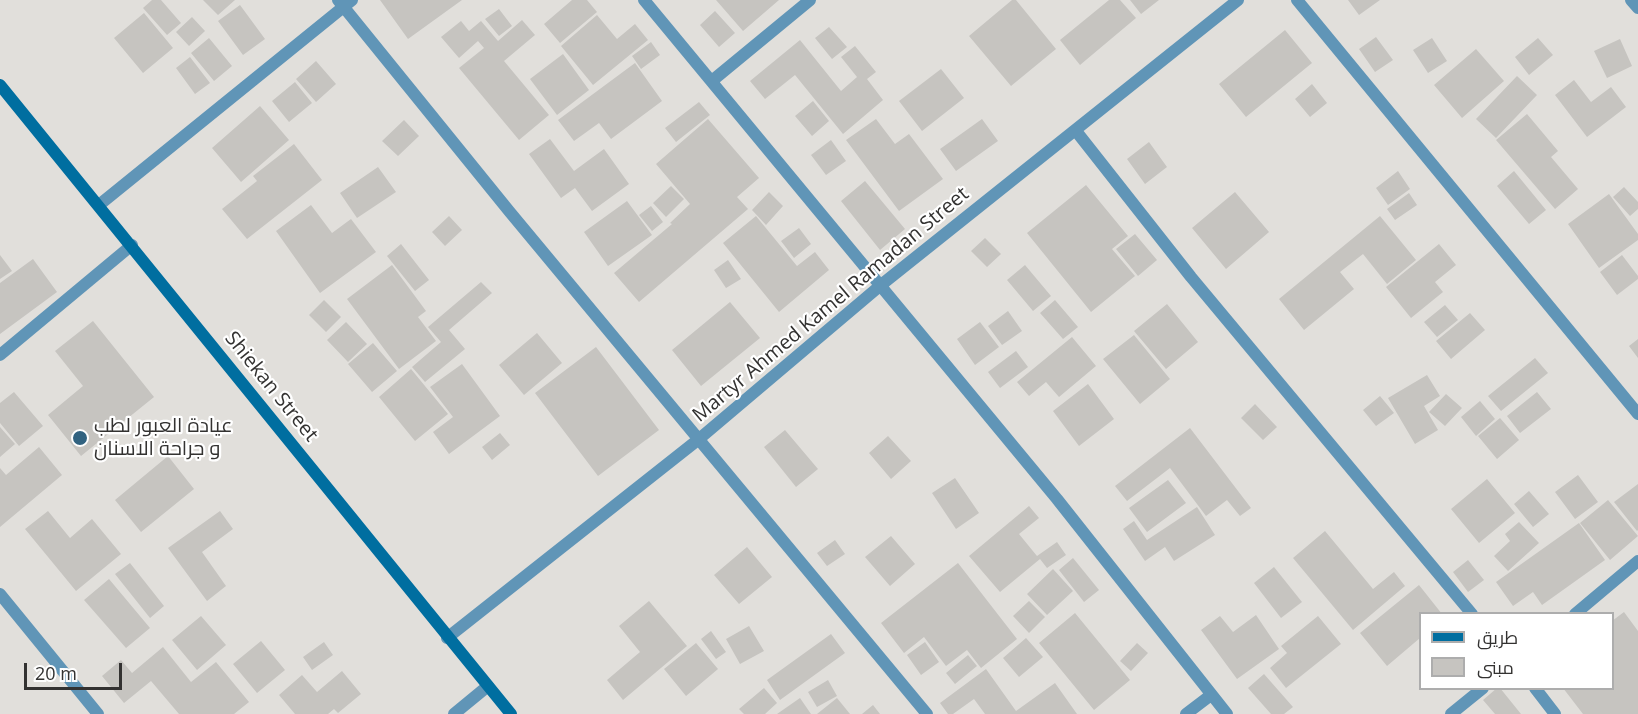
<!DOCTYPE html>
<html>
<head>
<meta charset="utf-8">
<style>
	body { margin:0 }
	#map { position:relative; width:1638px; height:714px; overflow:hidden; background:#e1dfdb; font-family:"Open Sans",Cairo,sans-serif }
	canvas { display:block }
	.legend { position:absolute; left:1419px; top:612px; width:195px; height:78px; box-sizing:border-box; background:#fff; border:2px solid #adadad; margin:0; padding:8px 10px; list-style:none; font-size:18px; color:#333231 }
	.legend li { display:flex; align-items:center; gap:12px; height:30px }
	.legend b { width:30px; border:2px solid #adadad }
	.scale { position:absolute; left:24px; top:663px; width:98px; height:27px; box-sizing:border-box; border:3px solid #333231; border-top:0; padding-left:8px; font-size:18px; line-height:21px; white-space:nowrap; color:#333231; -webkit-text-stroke:4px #fff; paint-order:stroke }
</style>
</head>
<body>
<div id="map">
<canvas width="1638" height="714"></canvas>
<ul class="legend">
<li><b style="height:8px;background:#006ea0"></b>طريق</li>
<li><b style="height:16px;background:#c6c4c0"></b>مبنى</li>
</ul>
<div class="scale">20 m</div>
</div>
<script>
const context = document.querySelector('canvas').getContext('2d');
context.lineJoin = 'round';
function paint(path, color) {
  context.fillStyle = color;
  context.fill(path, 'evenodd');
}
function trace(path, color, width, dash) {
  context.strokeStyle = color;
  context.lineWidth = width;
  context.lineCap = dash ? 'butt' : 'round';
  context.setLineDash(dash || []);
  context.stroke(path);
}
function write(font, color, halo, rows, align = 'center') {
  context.font = font + ' "Open Sans",Cairo,sans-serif';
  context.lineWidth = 4.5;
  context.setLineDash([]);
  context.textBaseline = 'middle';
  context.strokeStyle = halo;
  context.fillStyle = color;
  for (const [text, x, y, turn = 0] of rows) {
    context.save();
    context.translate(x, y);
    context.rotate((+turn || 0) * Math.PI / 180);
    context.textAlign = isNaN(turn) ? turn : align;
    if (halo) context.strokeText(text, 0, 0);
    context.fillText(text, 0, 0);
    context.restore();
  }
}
const building = new Path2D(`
	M152,0H161L181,23L167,35L143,8Z
	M203,0H235L218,15Z
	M380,0H462L408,39Z
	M572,0H587L597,12L560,43L544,24Z
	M716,0H779L743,31Z
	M1012,0H1016L1056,49L1011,86L969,36Z
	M1109,0H1120L1136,18L1080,65L1060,40Z
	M1130,0H1159L1141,14Z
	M1348,0H1380L1359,15Z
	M240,5L265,39L243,55L218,21Z
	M499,9L512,26L499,36L485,19Z
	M715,11L735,33L719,47L700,25Z
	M144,13L173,48L143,73L114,38Z
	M597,15L617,39L635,24L648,40L593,85L561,46Z
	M192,17L205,31L189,46L176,32Z
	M522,20L535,35L504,61L549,115L519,140L459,68L484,48L478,41L459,58L441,37L461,21L469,31L481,21L498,41Z
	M829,27L847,47L832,59L815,38Z
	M1285,30L1312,63L1246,117L1219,84Z
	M1376,37L1393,60L1375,72L1359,49Z
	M209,38L232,66L214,81L191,53Z
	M1432,38L1447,61L1428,73L1413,50Z
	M1538,38L1553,55L1529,75L1515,57Z
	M1620,39L1632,66L1607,78L1594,51Z
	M800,40L841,91L857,77L841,57L855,46L876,72L867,79L883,100L843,134L795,75L765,99L750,81Z
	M651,42L660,55L641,69L632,56Z
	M1476,49L1504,81L1462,118L1434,85Z
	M563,54L589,90L557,115L530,79Z
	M190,57L210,83L195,94L176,68Z
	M316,61L336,84L316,102L296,79Z
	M635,63L662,101L611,139L599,123L574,141L558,120Z
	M941,69L964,98L922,131L899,101Z
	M1517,76L1537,95L1496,138L1476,119Z
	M1574,80L1591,102L1611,87L1626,107L1587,137L1555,95Z
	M295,82L312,103L289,122L272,101Z
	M1312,84L1327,103L1310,117L1295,99Z
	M813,101L829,121L812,136L795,116Z
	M699,102L710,115L676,142L665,128Z
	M260,106L289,140L241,182L212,148Z
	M1527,114L1558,151L1551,157L1578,189L1555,209L1496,140Z
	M708,119L759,178L737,197L748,209L639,302L614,273L672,224L670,223L690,204L656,164Z
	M876,119L895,144L909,134L943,179L899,211L846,140Z
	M982,119L998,141L956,171L940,149Z
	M404,120L419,136L398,156L382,141Z
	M550,139L574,171L604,149L629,184L592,211L575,188L561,198L529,154Z
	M831,140L846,161L826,175L811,155Z
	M1149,142L1167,167L1145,184L1127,159Z
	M294,144L322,180L247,239L222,209L257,181L253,176Z
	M378,167L396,192L357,218L340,193Z
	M1398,171L1410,189L1388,205L1376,188Z
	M1514,171L1546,210L1529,224L1497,186Z
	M865,181L905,229L880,250L841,201Z
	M1086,185L1128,236L1112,249L1135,276L1091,312L1027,233Z
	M671,186L684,199L666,217L653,203Z
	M1624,187L1638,202V209L1630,216L1613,197Z
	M769,192L783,206L766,225L752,210Z
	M1235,192L1269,232L1226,269L1192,228Z
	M1409,193L1417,205L1395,220L1387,209Z
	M1609,194L1638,234V240L1599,268L1568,224Z
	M627,201L652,235L608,266L584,232Z
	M311,205L332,233L351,219L376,252L320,293L276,231Z
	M651,206L663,222L652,231L639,215Z
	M449,216L462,230L445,246L432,232Z
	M756,216L797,266L815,252L829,270L779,312L723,243Z
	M1380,216L1416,260L1387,284L1363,254L1340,272L1354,289L1304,330L1279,299Z
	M799,228L811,244L794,258L781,241Z
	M1135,234L1157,260L1138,276L1116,249Z
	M985,238L1001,254L987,267L971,251Z
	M401,244L429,280L415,291L387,256Z
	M1439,244L1456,265L1435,282L1443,292L1411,318L1386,287Z
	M0,255L12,271L0,279Z
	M1622,255L1638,276V279L1617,295L1600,272Z
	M33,259L57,292L0,334V283Z
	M728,260L741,279L726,288L714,270Z
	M392,265L426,311L418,317L436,341L399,369L347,299Z
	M1025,265L1051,296L1033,311L1007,280Z
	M481,282L492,293L449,330L465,349L425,382L412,367L441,342L428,327Z
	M324,300L341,317L326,332L309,315Z
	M1055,300L1078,327L1063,339L1040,313Z
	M730,302L760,338L701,386L672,350Z
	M1167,304L1198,342L1166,369L1134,331Z
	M1445,305L1458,320L1437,337L1424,322Z
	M1008,311L1022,331L1002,345L988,326Z
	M1470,313L1485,330L1451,359L1436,341Z
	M93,321L154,397L81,456L48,415L83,386L55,351Z
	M346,322L367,344L348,362L327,340Z
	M980,322L999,347L975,365L957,339Z
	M537,333L562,363L524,395L499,365Z
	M1134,335L1170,379L1140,404L1103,359Z
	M1072,337L1096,366L1059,397L1046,382L1029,396L1017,382Z
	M1638,339V358L1629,346Z
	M373,343L397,371L372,392L348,364Z
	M596,347L659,430L598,476L535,393Z
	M1016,351L1028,367L1000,388L988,372Z
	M1535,358L1548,373L1501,411L1488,396Z
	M462,364L500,416L449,454L433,432L453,417L430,387Z
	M411,369L448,414L415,441L379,397Z
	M1427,375L1440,396L1424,406L1438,430L1415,444L1388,398Z
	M1088,384L1114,419L1079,446L1053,411Z
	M14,392L43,426L19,446L0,423V403Z
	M1537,392L1551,409L1520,433L1507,416Z
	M1446,394L1462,408L1445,426L1429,412Z
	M1380,396L1394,413L1376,426L1363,410Z
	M1480,401L1495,419L1476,436L1461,417Z
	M1255,404L1277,427L1263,440L1241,418Z
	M1500,418L1519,440L1497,459L1478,436Z
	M0,427L15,444L0,457Z
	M1190,428L1251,508L1240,516L1227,500L1206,516L1170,468L1127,501L1115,486Z
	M785,430L818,469L796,487L764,447Z
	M500,433L510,445L492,460L482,447Z
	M888,436L911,461L891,479L869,453Z
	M39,447L62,475L0,527V468L6,475Z
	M168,456L194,489L141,532L115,500Z
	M1578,475L1598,502L1575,519L1555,492Z
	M955,478L979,513L956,529L932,493Z
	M1487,479L1515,513L1479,543L1451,509Z
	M1168,480L1186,503L1147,532L1129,508Z
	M1638,484V530L1637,531L1614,502Z
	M1529,491L1549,514L1533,527L1514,504Z
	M1608,500L1638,536L1610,560L1580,523Z
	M1029,506L1039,518L1019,534L1037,556L1057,542L1066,555L1047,568L1040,559L1000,592L969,556Z
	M1197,507L1215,535L1174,561L1165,547L1145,561L1123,529L1134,521L1147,540Z
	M48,511L70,538L92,519L121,554L76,591L25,529Z
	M220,511L233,529L202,552L226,586L207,601L168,548Z
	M1519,522L1539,543L1508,571L1494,556L1510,541L1505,534Z
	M1579,523L1605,560L1542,605L1533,592L1513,606L1496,582Z
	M1325,531L1373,589L1394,572L1405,586L1353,630L1293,558Z
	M891,536L915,564L890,586L865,557Z
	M835,540L845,554L827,566L817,553Z
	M747,547L772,577L739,604L714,575Z
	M1073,558L1099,590L1084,602L1059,570Z
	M1468,560L1484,580L1468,592L1453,572Z
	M130,563L164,606L150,618L115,574Z
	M958,563L1017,639L981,668L967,650L946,666L924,637L904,653L881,623Z
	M1274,567L1302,602L1281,618L1254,583Z
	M1053,569L1073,591L1047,615L1027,594Z
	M109,579L150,628L126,648L84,600Z
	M1419,585L1442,614H1420V638L1387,666L1360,633Z
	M649,601L687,646L623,700L607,680L640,652L619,626Z
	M1029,601L1045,617L1029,633L1013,616Z
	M1624,612L1638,631V714H1583L1563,688H1612V621Z
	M1075,613L1130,680L1094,710L1039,643Z
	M1256,615L1279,649L1237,679L1201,630L1220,616L1233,632Z
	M201,616L226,645L197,670L172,640Z
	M1318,616L1341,644L1286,688L1270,668L1287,653L1281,646Z
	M749,626L764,651L740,664L726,639Z
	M711,631L726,652L716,659L701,639Z
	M831,634L845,653L780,700L767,680Z
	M1026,638L1043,657L1019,677L1003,658Z
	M261,641L285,670L257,693L233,664Z
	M324,642L333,655L312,670L303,657Z
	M925,642L939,662L921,675L907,655Z
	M696,643L718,669L686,696L664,669Z
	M1137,643L1148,653L1131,671L1120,661Z
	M163,647L191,682L216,662L249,702L234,714H179L151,681L124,703L102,676L121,660L132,673Z
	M968,655L977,666L955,684L946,673Z
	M986,669L1016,711L1055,683L1077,714H985L974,699L953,714H948L940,703Z
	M342,671L361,694L338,713L334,709L328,714H295L279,695L302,675L317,692Z
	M1264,674L1293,707L1284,714H1271L1248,688Z
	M828,680L837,696L817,707L808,692Z
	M764,688L777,703L765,714H744L739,709Z
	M1497,688H1500L1521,714H1495L1483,700Z
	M800,698L811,714H777Z
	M837,698L850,714H817Z
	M873,705L880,714H862Z`);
const street = new Path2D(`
	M338,0L509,211L927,714
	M644,0L1057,499L1227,714
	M1297,0L1638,414
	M1631,0L1638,8
	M713,80L810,0
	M1076,131L1191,277L1472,614
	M99,205L352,0
	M0,355L132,245
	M0,594L98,714
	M1575,614L1638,561
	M447,638L699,439L881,285L1238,0
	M1535,688L1555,714
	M454,714L488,686
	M1186,714L1211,695
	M1451,714L1483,688`);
const secondary = new Path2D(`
	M0,85L511,714`);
const markers = [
	[80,438,8,"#316280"]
];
const streetNames = [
	["Martyr Ahmed Kamel Ramadan Street",831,305,-40],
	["Shiekan Street",271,387,51]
];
const poiNames = [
	["عيادة العبور لطب",94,426],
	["و جراحة الاسنان",94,449]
];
paint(building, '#c6c4c0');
trace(street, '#6095b7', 12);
trace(secondary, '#006ea0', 12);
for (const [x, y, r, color] of markers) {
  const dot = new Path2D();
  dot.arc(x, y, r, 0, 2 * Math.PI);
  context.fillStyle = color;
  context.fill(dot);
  trace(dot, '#fff', 2);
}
write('20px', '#333231', '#fff', streetNames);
write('20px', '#333231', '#fff', poiNames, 'left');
</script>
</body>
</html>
